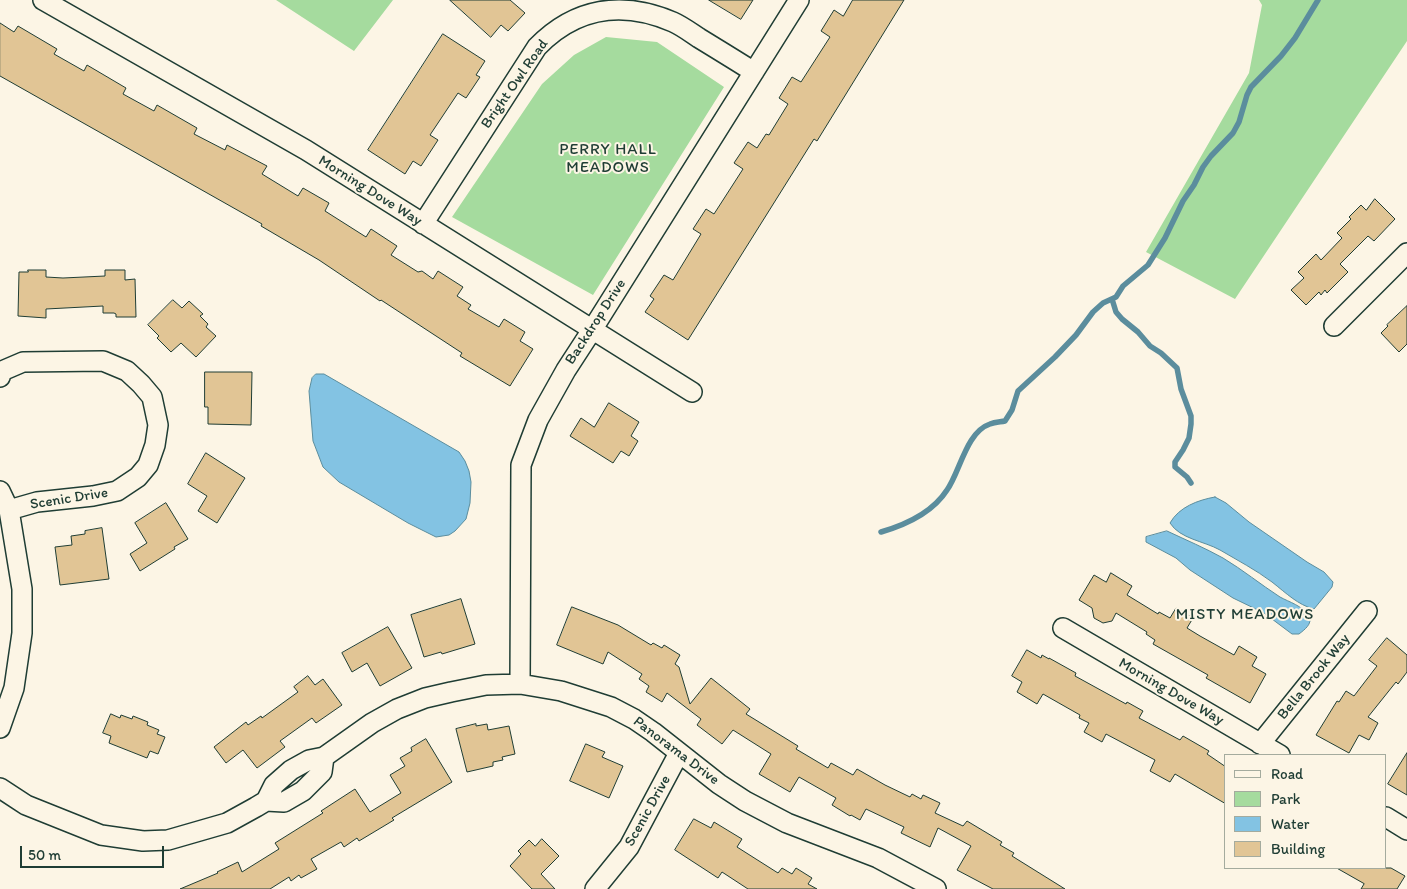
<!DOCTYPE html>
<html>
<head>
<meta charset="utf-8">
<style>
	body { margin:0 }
	#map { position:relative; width:1407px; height:889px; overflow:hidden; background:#fcf5e5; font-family:Itim,sans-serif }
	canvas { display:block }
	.legend { position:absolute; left:1224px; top:754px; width:162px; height:115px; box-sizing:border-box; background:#fcf5e5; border:1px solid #a4ab9e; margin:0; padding:6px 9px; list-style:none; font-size:15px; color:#1f3d34 }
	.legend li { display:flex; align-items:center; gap:10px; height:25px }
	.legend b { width:25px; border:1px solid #a4ab9e }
	.scale { position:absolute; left:20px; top:846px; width:144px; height:22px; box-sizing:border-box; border:2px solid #1f3d34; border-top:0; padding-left:6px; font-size:15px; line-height:18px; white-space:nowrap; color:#1f3d34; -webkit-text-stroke:4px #fcf5e5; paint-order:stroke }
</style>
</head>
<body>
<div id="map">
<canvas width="1407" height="889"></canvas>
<ul class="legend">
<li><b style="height:6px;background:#fcf5e5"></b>Road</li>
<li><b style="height:14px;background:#a5db9e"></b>Park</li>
<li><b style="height:14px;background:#83c3e3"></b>Water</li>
<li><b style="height:14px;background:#e1c595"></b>Building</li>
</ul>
<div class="scale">50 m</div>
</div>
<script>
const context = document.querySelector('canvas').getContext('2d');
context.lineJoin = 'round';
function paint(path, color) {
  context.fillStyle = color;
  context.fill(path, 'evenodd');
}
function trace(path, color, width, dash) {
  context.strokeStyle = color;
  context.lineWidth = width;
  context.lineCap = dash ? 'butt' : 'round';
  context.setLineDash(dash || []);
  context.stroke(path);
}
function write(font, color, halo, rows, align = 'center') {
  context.font = font + ' Itim,sans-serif';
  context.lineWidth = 4;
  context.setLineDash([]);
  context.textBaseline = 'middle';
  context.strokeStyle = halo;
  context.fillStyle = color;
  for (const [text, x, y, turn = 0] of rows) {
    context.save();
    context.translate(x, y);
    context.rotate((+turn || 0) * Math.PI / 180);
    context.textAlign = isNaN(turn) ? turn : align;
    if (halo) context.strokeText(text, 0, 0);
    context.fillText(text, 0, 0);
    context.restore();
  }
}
const green = new Path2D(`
	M276,0H393L354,51Z
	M1259,0H1407V41L1235,299L1146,252L1249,73L1262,5Z
	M606,37L657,42L724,87L593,295L452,217L542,84L574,55Z`);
const water = new Path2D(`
	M316,374H324L459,452L465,461L469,471L471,482L470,503L466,519L455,531L449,535L436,537L408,523L339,482L323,467L313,441L309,391L312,378Z
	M1215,497L1226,503L1249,522L1307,562L1324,572L1333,582L1332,587L1314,609C1298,605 1286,593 1272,582C1256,570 1237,560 1220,550C1204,541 1180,539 1170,523C1179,507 1198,500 1215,497Z
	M1167,531C1186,540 1205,548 1223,558C1243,570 1260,584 1280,597C1289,602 1303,606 1309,616C1313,624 1304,630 1299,634H1292L1264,613L1233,598L1190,570L1176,558L1146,542V537Z`);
const stream = new Path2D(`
	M1112,299L1116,312L1122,319L1138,332L1150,346L1161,353L1177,368L1181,389L1191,416V424L1189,438L1183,450L1175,462V467L1187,477L1191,483
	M881,532C905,525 933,512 947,490C960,472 966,432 990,424C995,422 1000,422 1005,421L1012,410L1018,391L1055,357L1076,335L1093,312L1103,303L1116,297L1123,286L1148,265L1165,238L1183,201L1194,185L1203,167L1211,156L1233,133L1239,122L1247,95L1251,87L1281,56L1295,38L1318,0`);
const building = new Path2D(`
	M450,0H510L525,13L508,31L501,25L491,37Z
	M709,0H753L741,19Z
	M853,0H904L817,141L814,139L688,340L645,312L654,299L650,296L664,275L673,280L701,234L693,229L706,209L714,214L743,169L734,163L748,142L757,148L766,134L769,135L788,104L779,98L792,77L801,82L830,37L821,31L834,10L843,16Z
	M0,23L14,32L18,26L57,49L54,54L84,71L87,65L126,88L123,94L154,111L157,105L197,128L194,134L225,150L227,145L267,166L262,174L298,196L303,188L329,203L325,211L366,237L371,229L397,246L391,255L418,272L422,271L433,279L438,271L463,287L457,296L471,305L468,309L499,327L504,319L525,332L520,341L533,349L510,386L460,356L462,353L381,300L380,301L319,260L261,226L262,224L0,76Z
	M443,34L485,61L476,75L480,77L466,98L458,93L430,135L438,140L421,166L413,161L405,174L368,150Z
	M1375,199L1395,219L1374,241L1368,236L1340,264L1348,272L1327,293L1325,290L1321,295L1319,292L1306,305L1291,290L1304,278L1298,272L1316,254L1321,260L1342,238L1337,233L1351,219L1349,217L1361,205L1366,210Z
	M28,270H46V277L63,278L105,276V270H125V280L135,279L136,317H116V314L114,313H103V306L46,309V318L18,316L19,272H28Z
	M173,300L182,308L189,301L203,314L200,316L208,324L206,327L216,336L196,357L181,343L171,352L157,338L159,336L148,325Z
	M1407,306V344L1399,352L1381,333L1388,326L1387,325Z
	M205,372H252L251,425L208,424V407H205Z
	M609,403L639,422L631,436L638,441L629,456L621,451L613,463L570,436L581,418L594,427Z
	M206,453L245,478L217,523L198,511L207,496L188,484Z
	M166,503L188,539L174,547L175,549L140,571L130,554L147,543L135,523Z
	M102,528L109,579L60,585L55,547L72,545L71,536L85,534V531Z
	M1111,573L1132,586L1127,595L1158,614L1159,612L1170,618L1176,608L1193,618L1187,628L1200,636L1234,655L1239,646L1257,657L1252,666L1266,674L1250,703L1206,678L1208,675L1153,644L1155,640L1146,634L1147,632L1116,613L1112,621L1103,623L1094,618L1092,608L1079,600L1094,575L1106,582Z
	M461,599L475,644L442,654L441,652L424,657L411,615Z
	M572,607L618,625L651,645L653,643L662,648L664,645L680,655L675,664L679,667L690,704L711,678L750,709L746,714L798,746L796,749L828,768L831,763L853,775L857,769L885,785L910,797L912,794L921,799L923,795L940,803L935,813L963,826L967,821L1002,842L1000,845L1014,853L1012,856L1065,889H993L957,870L971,846L938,828L930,847L901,833L904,827L866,809L860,820L851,815L850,816L832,805L836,798L799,777L790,792L759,774L771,754L733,730L722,744L697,725L701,719L667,693L662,702L646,692L649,686L639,679L642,674L608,652L603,664L557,645Z
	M388,627L412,668L380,686L367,663L352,672L342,653Z
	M1387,638L1407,655V672L1398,684L1396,682L1368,717L1378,723L1369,740L1359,735L1349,753L1316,735L1337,701L1339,702L1346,691L1354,696L1377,666L1369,660Z
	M1027,650L1041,658L1042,655L1049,659V658L1076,673L1075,676L1126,704L1127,702L1143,711L1139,718L1180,740L1183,736L1209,751L1207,754L1226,767V804L1175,774L1170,782L1150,771L1155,760L1106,734L1102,742L1084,732L1089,723L1079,718L1080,715L1043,694L1037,704L1017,692L1022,682L1012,676Z
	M308,676L315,685L323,679L342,705L316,723L312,718L280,741L285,747L257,768L243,750L226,763L214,747L246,722L248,725L261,716L262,718L298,692L294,687Z
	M111,714L120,718L121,715L132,719L133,716L148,722L147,725L159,730L157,734L165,737L158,754L150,751L147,758L109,743L111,736L103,733Z
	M476,724V726L487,724L488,730L509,726L515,754L502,757L503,760L493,762V766L467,772L456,729Z
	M426,739L452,782L392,818L394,820L359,841L357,838L344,847L341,842L311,859L317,869L301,878L299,875L291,881L289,877L270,889H180L218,873L217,872L238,862L242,872L279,849L275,843L323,813L321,811L355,789L370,812L401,793L390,775L405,766L400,758L412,751L411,748Z
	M586,744L605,752L602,757L623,766L609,798L570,781Z
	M1407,753V795L1388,784Z
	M694,819L711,828L714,822L742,839L737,847L778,873L782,868L792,874L796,868L812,878L808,884L817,889H748L722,872L718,878L675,850Z
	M542,839L559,856L541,874L555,889H532L510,866L521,854L518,851L529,840L535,846Z
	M1337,868H1391L1405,876L1397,889H1361L1364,884Z`);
const minor = new Path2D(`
	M43,0L306,150L692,392
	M423,224L537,47C575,8 622,0 673,22C682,26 690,32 699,38C717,49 735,60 754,72
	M1334,326L1407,253
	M0,377L2,371L23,362L103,361L127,371L141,384L152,397L158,425L155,445L148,465L138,477L117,491L93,496L37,502L9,510
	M0,491L9,510L22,589V633L14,688L0,728
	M1063,628L1280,755
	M520,684L521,465L538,420L566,370L592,330L799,0
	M1260,744L1367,611
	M0,788L26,805L101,835L143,841L168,840L227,823L256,807L266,801L274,785L291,770L309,760L324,757L372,723L397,709L425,698L451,692L486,685L520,684L561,691L611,707L634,719L653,732L719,784L745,801L787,823L878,858L936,889
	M266,801L284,802L303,791L322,772L324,757
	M1386,817L1407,830
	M595,889L629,847L679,753`);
const streetNames = [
	["Bright Owl Road",515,84,-55],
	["Morning Dove Way",370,191,32],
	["Backdrop Drive",596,322,-57],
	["Scenic Drive",69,499,-9],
	["Bella Brook Way",1314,677,-51],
	["Morning Dove Way",1171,692,30],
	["Panorama Drive",676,751,37],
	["Scenic Drive",648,811,-61]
];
const neighbourhoodNames = [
	["PERRY HALL",608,150],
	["MEADOWS",608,168],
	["MISTY MEADOWS",1245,615]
];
paint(green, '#a5db9e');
paint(water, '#83c3e3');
trace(water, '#5b8d9d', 1);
trace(stream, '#5b8d9d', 5.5);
paint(building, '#e1c595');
trace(building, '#1f3d34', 1);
trace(minor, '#1f3d34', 22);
trace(minor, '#fcf5e5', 19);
write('15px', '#1f3d34', '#fcf5e5', streetNames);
context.letterSpacing = '1px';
write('16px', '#1f3d34', '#fcf5e5', neighbourhoodNames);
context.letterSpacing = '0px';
</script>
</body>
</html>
